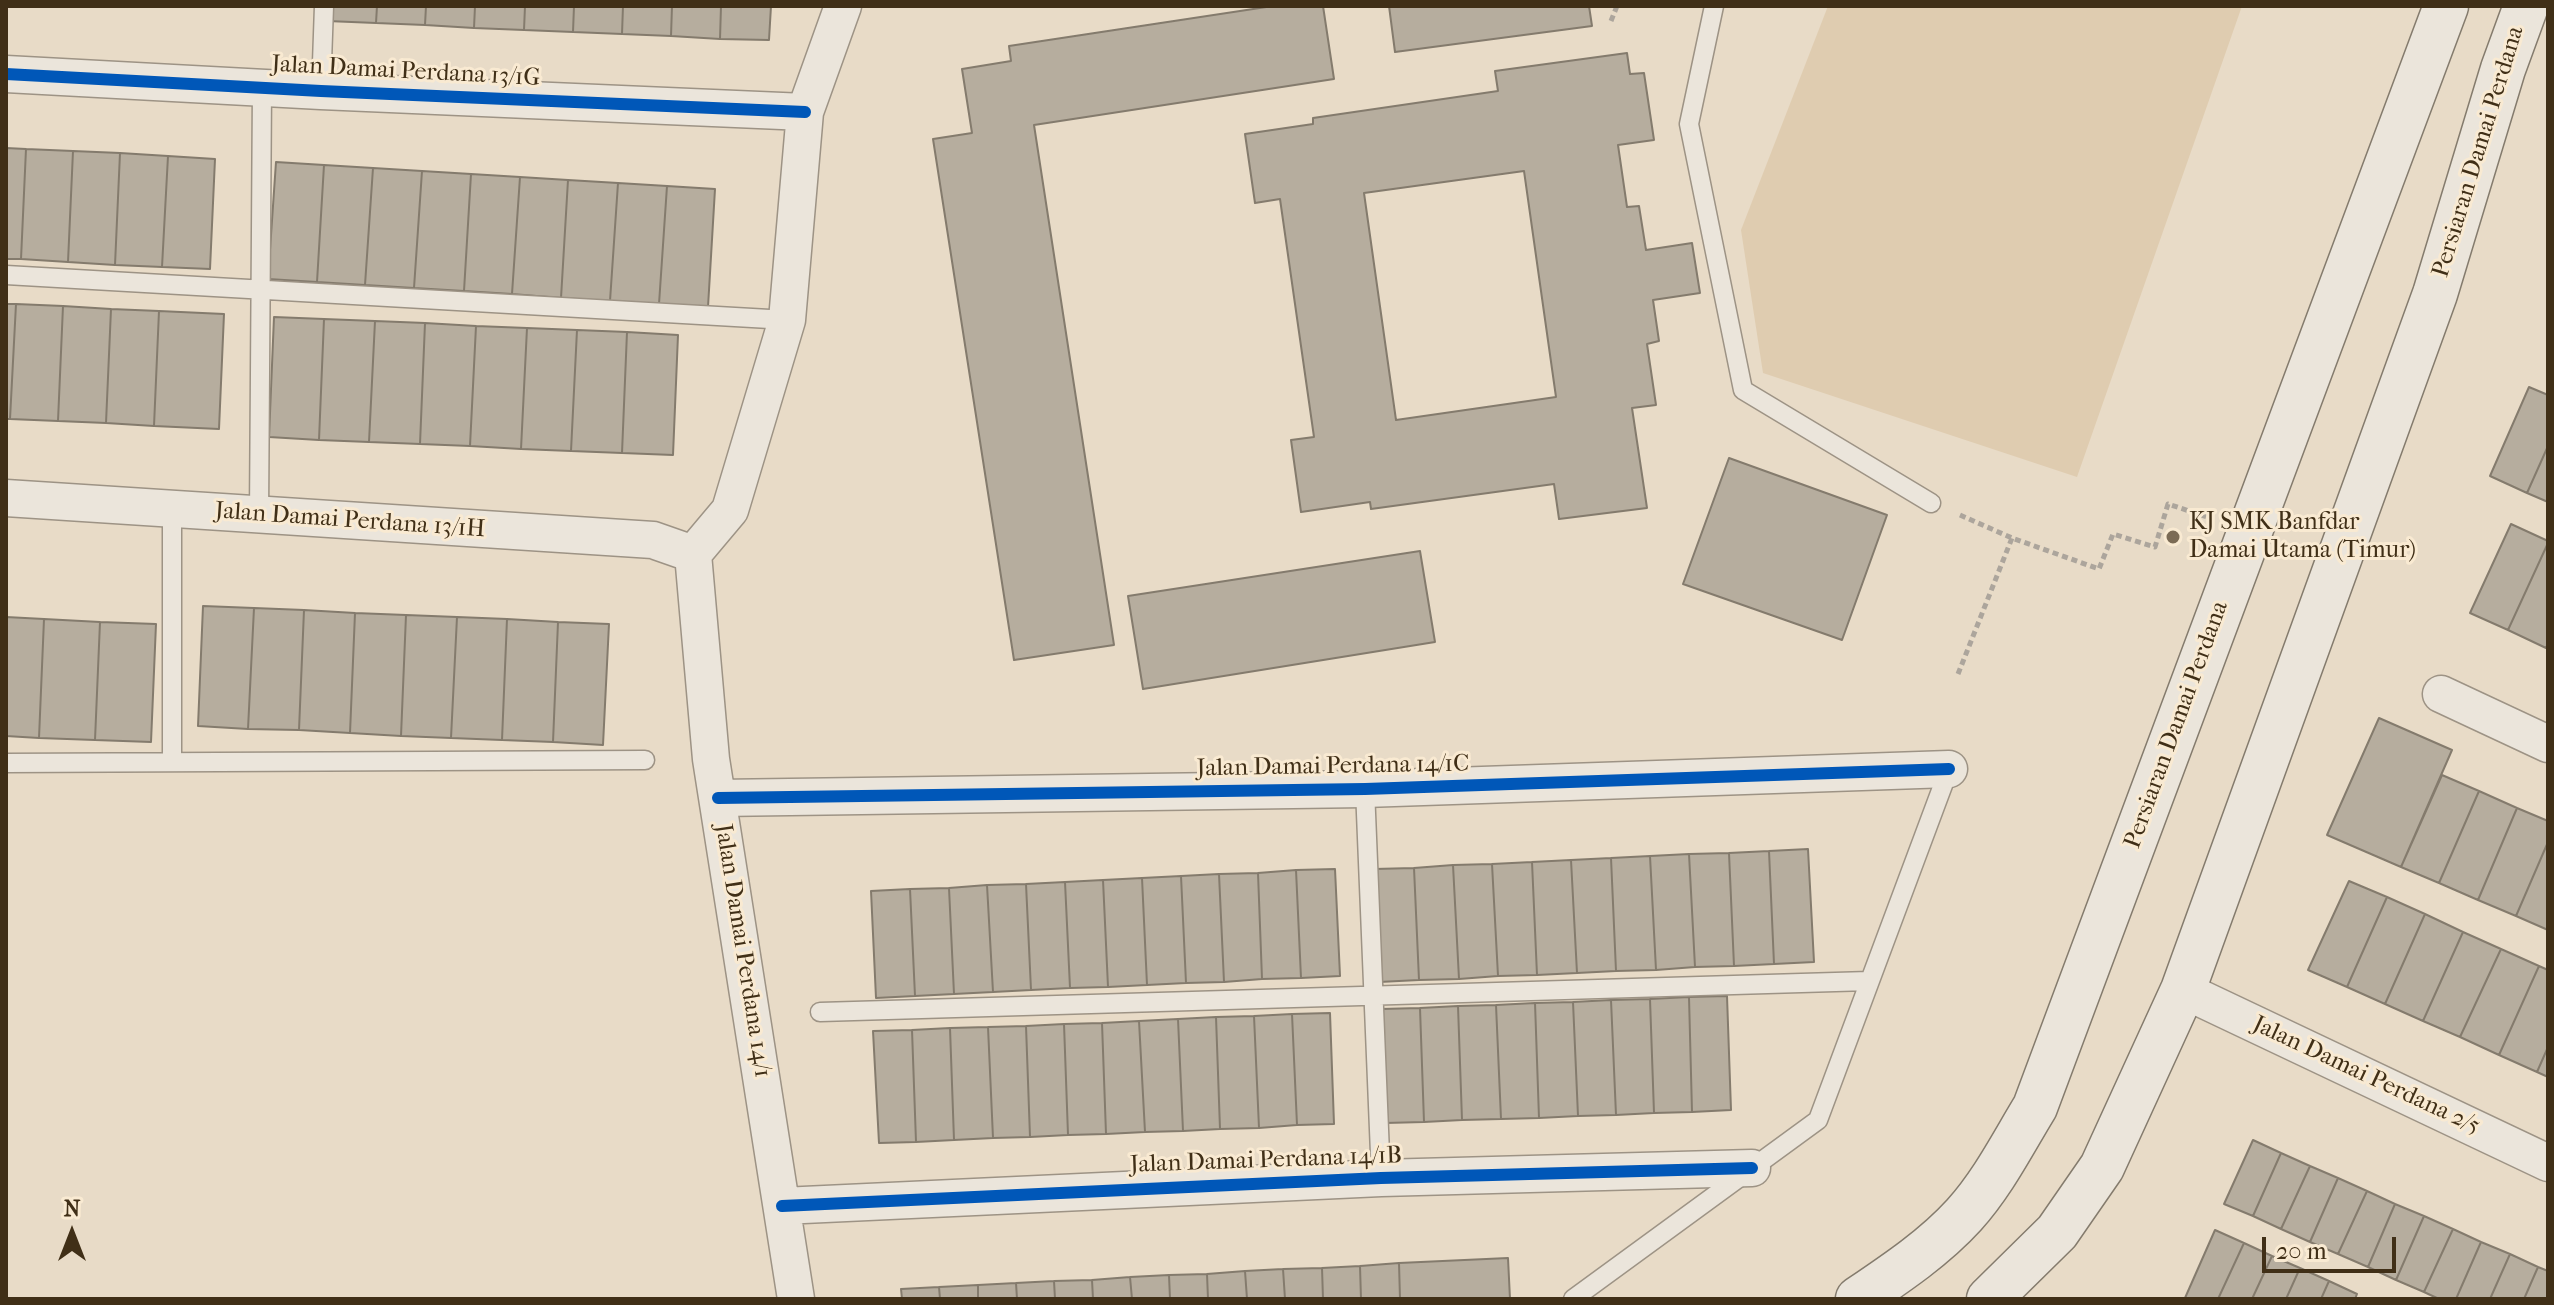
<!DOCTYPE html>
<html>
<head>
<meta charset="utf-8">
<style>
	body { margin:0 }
	#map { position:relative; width:2554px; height:1305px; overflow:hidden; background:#e8dbc7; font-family:"IM FELL French Canon",serif }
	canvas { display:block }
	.frame { position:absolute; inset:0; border:8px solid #402f17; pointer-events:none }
	.north { position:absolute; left:32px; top:1193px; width:80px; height:80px; -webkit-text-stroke:6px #f9ead2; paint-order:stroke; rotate:0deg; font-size:22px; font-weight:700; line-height:32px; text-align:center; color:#402f17 }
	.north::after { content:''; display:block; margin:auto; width:28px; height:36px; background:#402f17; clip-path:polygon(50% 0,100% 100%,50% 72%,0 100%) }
	.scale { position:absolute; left:2262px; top:1237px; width:134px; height:36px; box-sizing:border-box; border:4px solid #402f17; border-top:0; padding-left:10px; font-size:24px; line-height:28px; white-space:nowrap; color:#402f17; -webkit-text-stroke:6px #f9ead2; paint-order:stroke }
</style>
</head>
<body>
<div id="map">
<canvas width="2554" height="1305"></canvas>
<div class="frame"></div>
<div class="north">N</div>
<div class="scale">20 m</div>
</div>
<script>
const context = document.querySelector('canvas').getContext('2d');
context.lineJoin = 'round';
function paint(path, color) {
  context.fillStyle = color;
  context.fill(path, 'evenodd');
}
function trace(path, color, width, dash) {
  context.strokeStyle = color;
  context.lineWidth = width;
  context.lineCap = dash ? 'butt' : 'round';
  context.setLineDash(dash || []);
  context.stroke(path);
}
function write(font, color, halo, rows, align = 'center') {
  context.font = font + ' "IM FELL French Canon",serif';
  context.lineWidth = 6;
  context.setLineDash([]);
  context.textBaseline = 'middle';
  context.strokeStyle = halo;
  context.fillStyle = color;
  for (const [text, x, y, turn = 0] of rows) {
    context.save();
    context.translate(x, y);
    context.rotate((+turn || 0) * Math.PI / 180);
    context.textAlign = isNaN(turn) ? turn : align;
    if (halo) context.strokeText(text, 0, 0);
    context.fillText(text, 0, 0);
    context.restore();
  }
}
const green = new Path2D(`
	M1828,6H2242L2077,477L1763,373L1741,230Z`);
const building = new Path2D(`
	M328,6H377L376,23L327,21Z
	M377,6H426L425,25L376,23Z
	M426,6H475L474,28L425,25Z
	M475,6H525L524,30L474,28Z
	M525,6H574L573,32L524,30Z
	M574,6H623L622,34L573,32Z
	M623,6H672L671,36L622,34Z
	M672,6H721L720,39L671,36Z
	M721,6H771L769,40L720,39Z
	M1273,6H1323L1334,79L1034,125L1114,645L1014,660L933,139L972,133L962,69L1011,61L1009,46Z
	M1389,6H1589L1592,26L1395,52Z
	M1627,53L1630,74L1644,73L1654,140L1618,145L1627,207L1639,206L1646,250L1692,243L1700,293L1653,300L1659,341L1647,344L1656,405L1632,408L1647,508L1559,519L1554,484L1371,509L1370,502L1301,512L1291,440L1314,437L1280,199L1255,203L1245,134L1313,124V118L1498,91L1495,71ZM1524,171L1556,397L1396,420L1364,193Z
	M6,148L26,149L21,259H6Z
	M26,149L73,151L68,262L21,259Z
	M73,151L120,153L115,265L68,262Z
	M120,153L168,156L162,267L115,265Z
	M168,156L215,159L210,269L162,267Z
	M276,162L324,165L317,282L268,279Z
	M324,165L373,168L365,285L317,282Z
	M373,168L422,171L414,288L365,285Z
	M422,171L471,174L464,291L414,288Z
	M471,174L520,177L512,294L464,291Z
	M520,177L568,180L561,298L512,294Z
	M568,180L618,183L610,301L561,298Z
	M618,183L667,186L659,304L610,301Z
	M667,186L715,189L708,307L659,304Z
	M6,304H16L10,419H6Z
	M16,304L63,306L58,421L10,419Z
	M63,306L111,309L106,423L58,421Z
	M111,309L159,311L154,426L106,423Z
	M159,311L224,314L219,429L154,426Z
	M274,317L324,319L319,440L269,437Z
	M324,319L375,321L369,442L319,440Z
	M375,321L425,323L420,444L369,442Z
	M425,323L476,326L470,446L420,444Z
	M476,326L527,328L521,449L470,446Z
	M527,328L577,330L571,451L521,449Z
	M577,330L627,332L622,453L571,451Z
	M627,332L678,335L673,455L622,453Z
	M2529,387L2548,395V446L2527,493L2490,476Z
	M2548,446V502L2527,493Z
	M1729,458L1887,515L1842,640L1683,584Z
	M2511,524L2548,541V543L2508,630L2470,613Z
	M2548,543V643L2546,648L2508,630Z
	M1420,551L1435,642L1143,689L1128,596Z
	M203,606L254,608L248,729L198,726Z
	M254,608L304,610L299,730L248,729Z
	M304,610L355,613L350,733L299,730Z
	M355,613L406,615L401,736L350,733Z
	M406,615L457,617L451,738L401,736Z
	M6,617L44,619L39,738L6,736Z
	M457,617L507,619L502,740L451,738Z
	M44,619L100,622L95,740L39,738Z
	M507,619L558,622L553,742L502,740Z
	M100,622L156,624L151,742L95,740Z
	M558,622L609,624L603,745L553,742Z
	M2379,718L2452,750L2401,867L2327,835Z
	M2442,775L2479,791L2439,883L2401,867Z
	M2479,791L2517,808L2478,900L2439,883Z
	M2517,808L2548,821V842L2516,916L2478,900Z
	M2548,842V930L2516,916Z
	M1808,849L1814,962L1774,964L1769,851Z
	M1769,851L1774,964L1734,966L1729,853Z
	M1729,853L1734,966L1695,967L1689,854Z
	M1689,854L1695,967L1656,970L1650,856Z
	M1650,856L1656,970L1616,971L1611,858Z
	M1611,858L1616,971L1577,973L1571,860Z
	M1571,860L1577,973L1537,975L1532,862Z
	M1532,862L1537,975L1498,976L1492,864Z
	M1492,864L1498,976L1459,979L1453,865Z
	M1453,865L1459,979L1419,980L1414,868Z
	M1414,868L1419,980L1379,982L1374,869Z
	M1335,869L1340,976L1301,978L1296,870Z
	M1296,870L1301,978L1262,979L1258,873Z
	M1258,873L1262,979L1224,982L1219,874Z
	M1219,874L1224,982L1186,983L1181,876Z
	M1181,876L1186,983L1147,985L1142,878Z
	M1142,878L1147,985L1108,987L1103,880Z
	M1103,880L1108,987L1070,988L1065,882Z
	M2349,881L2387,897L2347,987L2308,970Z
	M1065,882L1070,988L1031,990L1026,884Z
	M1026,884L1031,990L993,992L987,885Z
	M987,885L993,992L954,994L949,888Z
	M949,888L954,994L915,996L910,889Z
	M910,889L915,996L876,998L871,891Z
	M2387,897L2425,914L2385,1004L2347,987Z
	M2425,914L2463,932L2423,1021L2385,1004Z
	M2463,932L2501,949L2460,1037L2423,1021Z
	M2501,949L2539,966L2499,1055L2460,1037Z
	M2539,966L2548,970V1047L2537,1072L2499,1055Z
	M1727,996L1731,1110L1692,1112L1689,997Z
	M1689,997L1692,1112L1654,1113L1650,999Z
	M1650,999L1654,1113L1616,1115L1611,1000Z
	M1611,1000L1616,1115L1578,1116L1573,1002Z
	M1573,1002L1578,1116L1539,1118L1535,1003Z
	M1535,1003L1539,1118L1501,1119L1496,1005Z
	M1496,1005L1501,1119L1462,1120L1458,1006Z
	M1458,1006L1462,1120L1424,1122L1420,1008Z
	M1420,1008L1424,1122L1385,1123L1381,1009Z
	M1330,1013L1334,1124L1297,1125L1292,1014Z
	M1292,1014L1297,1125L1259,1128L1254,1016Z
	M1254,1016L1259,1128L1220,1129L1216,1017Z
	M1216,1017L1220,1129L1183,1131L1178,1019Z
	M1178,1019L1183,1131L1145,1132L1139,1021Z
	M1139,1021L1145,1132L1106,1134L1102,1023Z
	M1102,1023L1106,1134L1068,1135L1064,1024Z
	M1064,1024L1068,1135L1030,1137L1026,1026Z
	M1026,1026L1030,1137L993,1138L988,1027Z
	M988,1027L993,1138L954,1140L950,1028Z
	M950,1028L954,1140L916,1142L912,1030Z
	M912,1030L916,1142L879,1143L873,1031Z
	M2548,1047V1077L2537,1072Z
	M2253,1140L2281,1153L2253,1216L2224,1204Z
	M2281,1153L2310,1166L2281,1229L2253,1216Z
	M2310,1166L2338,1178L2310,1242L2281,1229Z
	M2338,1178L2367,1191L2338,1254L2310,1242Z
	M2367,1191L2395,1204L2368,1267L2338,1254Z
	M2395,1204L2424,1216L2396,1280L2368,1267Z
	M2424,1216L2453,1229L2424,1292L2396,1280Z
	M2453,1229L2481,1242L2456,1299H2439L2424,1292Z
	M2215,1230L2244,1243L2218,1299H2188L2185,1298Z
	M2481,1242L2510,1254L2490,1299H2456Z
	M2244,1243L2272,1256L2252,1299H2218Z
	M2510,1254L2538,1267L2524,1299H2490Z
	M2272,1256L2300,1268L2286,1299H2252Z
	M1508,1258L1510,1299H1400L1399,1263Z
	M1399,1263L1400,1299H1361L1360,1266Z
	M1360,1266L1361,1299H1323L1322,1268Z
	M2538,1267L2548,1271V1299H2524Z
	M1322,1268L1323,1299H1285L1283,1269Z
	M2300,1268L2329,1281L2321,1299H2286Z
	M1283,1269L1285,1299H1247L1245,1271Z
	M1245,1271L1247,1299H1208L1207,1274Z
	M1207,1274L1208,1299H1170L1169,1275Z
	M1169,1275L1170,1299H1132L1130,1277Z
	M1130,1277L1132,1299H1093L1092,1280Z
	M1092,1280L1093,1299H1055L1054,1281Z
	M1054,1281L1055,1299H1017L1016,1283Z
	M2329,1281L2357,1294L2355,1299H2321Z
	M1016,1283L1017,1299H978V1285Z
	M978,1285V1299H940L939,1287Z
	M939,1287L940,1299H902L901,1289Z`);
const path = new Path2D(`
	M1611,21L1617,6
	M1960,515L2012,538L2099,569L2113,534L2155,547L2168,504L2207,517
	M1958,674L2012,538`);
const service = new Path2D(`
	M1714,6L1689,124L1743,390L1931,503
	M321,91L324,6
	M6,275L787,320
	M172,509V762
	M259,515L262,88
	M6,763L645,760
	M1365,789L1381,1178
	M820,1012L1869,981
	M1573,1299L1818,1120L1949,769`);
const minor = new Path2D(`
	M6,74L321,91L805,112
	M6,498L653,540L693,554
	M693,554L711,759L796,1299
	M693,554L730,510L787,320L805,112L843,6
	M2441,694L2548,744
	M718,798L1365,789L1949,769
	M2183,990L2548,1163
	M782,1206L1381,1178L1752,1168`);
const secondary = new Path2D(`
	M1858,1299C1895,1274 1934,1248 1964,1215C1993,1183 2013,1143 2035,1107L2446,6
	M1989,1299L2057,1232L2102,1167L2183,990L2435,294L2503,69L2526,6`);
const cycleway = new Path2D(`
	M6,74L321,91L805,112
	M718,798L1365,789L1949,769
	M782,1206L1381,1178L1752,1168`);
const markers = [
	[2173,537,8,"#7b6b55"]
];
const streetNames = [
	["Jalan Damai Perdana 13/1G",406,72,3],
	["Persiaran Damai Perdana",2479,152,-73],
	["Jalan Damai Perdana 13/1H",350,521,4],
	["Persiaran Damai Perdana",2177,725,-70],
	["Jalan Damai Perdana 14/1C",1333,767,-1],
	["Jalan Damai Perdana 14/1",742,951,81],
	["Jalan Damai Perdana 2/5",2366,1076,25],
	["Jalan Damai Perdana 14/1B",1266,1161,-2]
];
const poiNames = [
	["KJ SMK Banfdar",2189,523],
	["Damai Utama (Timur)",2189,551]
];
paint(green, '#dfccb0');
paint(building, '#b6ad9e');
trace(building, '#847b6d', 2);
trace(service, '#9d9385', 21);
trace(minor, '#9d9385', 39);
trace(secondary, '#847b6d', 47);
trace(path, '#aca59c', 5, [6, 4]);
trace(service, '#ebe5db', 18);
trace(minor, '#ebe5db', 36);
trace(secondary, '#ebe5db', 44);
trace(cycleway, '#0057b8', 12);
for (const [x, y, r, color] of markers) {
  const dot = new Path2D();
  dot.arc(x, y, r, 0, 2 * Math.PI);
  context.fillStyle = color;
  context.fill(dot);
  trace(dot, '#f9ead2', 3);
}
write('24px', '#402f17', '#f9ead2', streetNames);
write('24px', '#402f17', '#f9ead2', poiNames, 'left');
</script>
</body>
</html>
